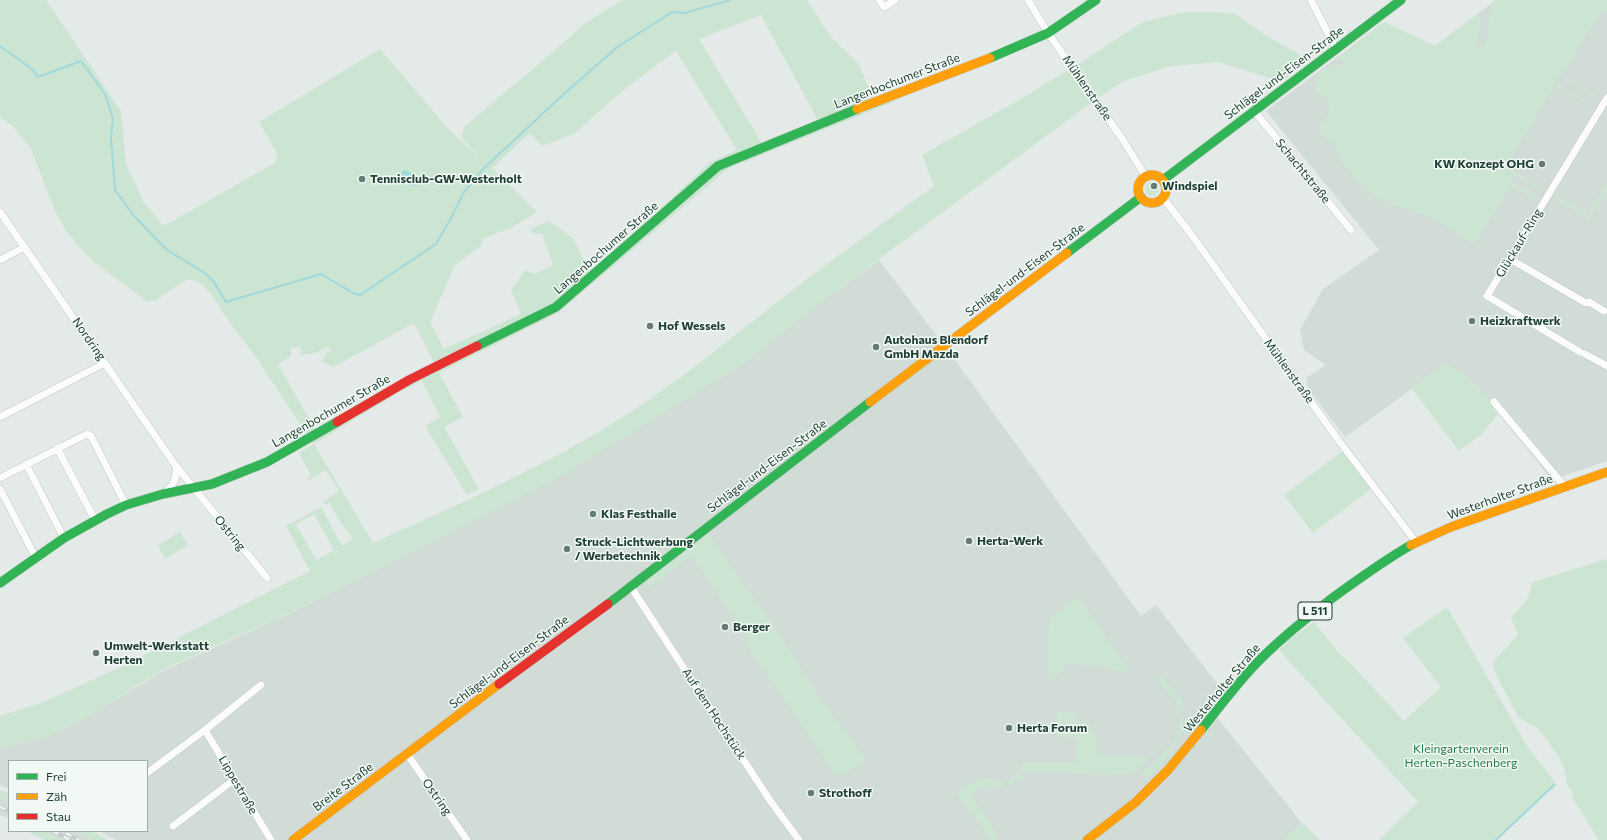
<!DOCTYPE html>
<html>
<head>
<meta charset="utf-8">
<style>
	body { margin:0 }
	#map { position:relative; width:1607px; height:840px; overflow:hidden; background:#e4eae7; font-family:Commissioner,sans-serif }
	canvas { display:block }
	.legend { position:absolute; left:8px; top:760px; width:140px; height:72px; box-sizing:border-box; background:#f2f9f5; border:1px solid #9eafa8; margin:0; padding:5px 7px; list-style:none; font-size:12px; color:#204035 }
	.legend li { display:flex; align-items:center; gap:8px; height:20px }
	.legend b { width:20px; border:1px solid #9eafa8 }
</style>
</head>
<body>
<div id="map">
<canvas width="1607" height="840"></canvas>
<ul class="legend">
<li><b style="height:5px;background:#30b455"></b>Frei</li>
<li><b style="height:5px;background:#ff9f0a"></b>Zäh</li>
<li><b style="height:5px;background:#e5322d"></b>Stau</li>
</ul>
</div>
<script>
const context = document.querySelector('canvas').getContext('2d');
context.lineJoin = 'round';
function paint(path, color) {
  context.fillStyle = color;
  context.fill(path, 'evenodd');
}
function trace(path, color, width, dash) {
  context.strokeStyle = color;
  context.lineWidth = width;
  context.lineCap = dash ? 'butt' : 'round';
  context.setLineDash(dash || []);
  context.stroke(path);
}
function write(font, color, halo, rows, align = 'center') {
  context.font = font + ' Commissioner,sans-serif';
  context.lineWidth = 3;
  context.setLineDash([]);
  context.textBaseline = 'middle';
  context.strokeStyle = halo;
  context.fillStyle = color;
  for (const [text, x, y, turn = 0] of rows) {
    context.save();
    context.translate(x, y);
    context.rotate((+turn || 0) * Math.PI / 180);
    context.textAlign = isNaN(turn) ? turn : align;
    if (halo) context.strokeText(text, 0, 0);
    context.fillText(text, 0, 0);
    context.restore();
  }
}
const built = new Path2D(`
	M1496,0H1607V461L1552,480L1476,386L1446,362L1412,389L1345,437L1309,390L1306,378L1326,365L1304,350L1300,330L1323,289L1379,250L1266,111L1384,22L1435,46Z
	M879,260L949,352L1141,616L1156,605L1220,687L1209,703L1219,720L1302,823L1283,840H116L99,831H147V761H9V789L0,785V748L45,737L76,723L163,671L292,612L558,477L746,362L826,298Z
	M0,797L9,801V818L0,815Z
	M40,831H74L92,840H61Z`);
const green = new Path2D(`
	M0,0H46L121,111L126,164L143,201L162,224L166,225L276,162L277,153L259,122L380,49L451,132L486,163L465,142L462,136L464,127L567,40L581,26L622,0H807L830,36L858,63L875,102L890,96L893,102L729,168L558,313L439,373L463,417L444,427L479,489L467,495L425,426L440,417L422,381L403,390L314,444L373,543C453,507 535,471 610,425C670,389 724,343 780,300C830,261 882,224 934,186L922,155L1019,100L1068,70L1091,103L826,298L746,362L559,477L293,611L162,670L76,723L45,737L0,748V716L41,703L123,666L310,571L286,526L321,507L342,546L353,539L349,532H347L329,503L325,505L323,502L339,491L326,470L309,480L308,478L311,475L299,453L314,444L255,356L228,320L209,291L198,282L192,280H186L156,300L148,302L94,262L83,251L66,231L55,211L31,149L13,126L0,117ZM761,15L820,124L764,147L699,39ZM676,51L737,150L710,162L659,210L663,215L592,276L573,238L549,221L530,229L532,233L542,234L553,265L534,274L525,270L511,290L521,314L444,349L430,323L454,266L483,244L482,239L511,228L537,212L492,168L530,133L542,146L574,134L627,87ZM414,323L436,367L317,433L278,364L291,356V348L300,347L301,355L315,353L327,347L332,350L326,354L322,361L333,367ZM314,514L334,550L316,560L296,524Z
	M1496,0H1607V14L1601,11L1562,75L1596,95L1595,97L1558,74L1554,81L1590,104V105L1555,85L1506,166L1540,187L1539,189L1501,167L1500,168L1513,176L1510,181L1539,198L1537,201L1511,185L1476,242L1474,241L1472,243L1428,216L1380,200L1365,190L1341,161L1336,147L1321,134L1319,129L1320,123L1328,116L1329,109L1326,98L1315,92C1316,86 1318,76 1321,71C1326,65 1340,67 1348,62L1336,59L1384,22L1435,46L1482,11L1477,46L1484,47L1492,3Z
	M1186,12L1234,13L1265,35L1309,60L1282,82L1219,62L1172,66L1123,81L1099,97L1077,65L1143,22Z
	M1145 189a7 7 0 1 1 14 0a7 7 0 1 1-14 0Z
	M1607,184V191L1589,220L1555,199L1557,196L1588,215Z
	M1446,362C1465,377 1486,392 1498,414L1481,435L1459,451L1412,389Z
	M1343,451L1371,489L1313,533L1284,495Z
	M180,532L188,545L165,559L158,545Z
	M709,534L786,644L817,694L867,760L838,778L745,643L749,640L691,556L648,588L646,583L649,578Z
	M1607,559V840H1599L1572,797L1574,795L1567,784L1565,771L1559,757L1539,729L1518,717L1494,670L1493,662L1518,635L1511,617L1527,600L1533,582Z
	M1078,597L1131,672L1109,670V666L1065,664L1063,670L1054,679L1047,677L1049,618Z
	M1447,607L1527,746L1557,785L1535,802L1495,840H1379L1418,802L1279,650L1294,636L1314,622L1339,653L1350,663L1404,721L1441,687L1403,638Z
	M1162,675L1181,699L1184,707L1183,709H1178L1176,702L1158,680L1160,676Z
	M1057,711L1075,713V721L1090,723L1092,732L1097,733L1098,755L1149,757L1129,775L1022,771L1021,763H1075L1077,738L1055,736Z
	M1181,717L1186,718V726L1180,737L1177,734Z
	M1175,738L1179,741L1151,775L1147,777L1138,776L1171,745Z
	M1017,774H1027L1008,787L1009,780Z
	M982,778L1003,780V787L983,786L970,795L996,831L997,840H991L956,793L971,782L973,785Z
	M0,790L9,793V801L0,797Z
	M1302,823L1320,840H1283Z
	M26,831H40L61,840H45Z
	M74,831H92L107,840H92Z`);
const water = new Path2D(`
	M404,170C411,172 418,175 418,183L415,186L408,185L401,177V174Z`);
const stream = new Path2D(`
	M0,46L32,69L38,77L81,61L105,94L113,119L111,138L115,190L134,216L167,250L205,273L214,282L226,302L321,274L353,293L360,295L436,244L450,220L464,192L485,167L564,94L616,48L672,12L685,13L730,0
	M1496,840L1554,785`);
const street = new Path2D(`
	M879,0L884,7L895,0
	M1028,0L1048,33L1123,140L1146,177
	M1311,0L1336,49
	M1255,112L1351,230
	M1163,198L1191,234L1339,441L1416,542
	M0,212L176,466L267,578
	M1510,259L1586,303L1589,302L1604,311
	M0,260L25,247
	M1580,352L1487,296L1607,98
	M1585,354L1607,366
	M1494,402L1565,487
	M0,417L105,363
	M57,448L95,520
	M26,464L64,538
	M0,478L87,434L91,436L126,505
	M0,489L36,558
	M164,493C174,485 177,479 176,466
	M631,587L769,799L799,840
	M205,730L271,840
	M407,754L467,840
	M147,773L205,730L261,685
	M173,826L235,779`);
const fast = new Path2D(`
	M990,58L1048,33L1096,0
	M1163,180L1401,0
	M1067,253L1141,197
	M477,346L556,307L718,166L857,109
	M0,583L64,538L107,514L126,505L163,494L212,484L267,462L337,422
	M608,604L870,402
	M1201,730C1217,710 1233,689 1251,669C1275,643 1303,621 1331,599C1357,580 1383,561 1411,545`);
const slow = new Path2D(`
	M857,109L990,58
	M1138 189a14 14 0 1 1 28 0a14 14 0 1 1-28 0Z
	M870,402L1067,253
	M1411,545L1451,527L1607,472
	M293,840L499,684
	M1087,840L1136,802L1168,770L1201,730`);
const jam = new Path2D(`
	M337,422L409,380L477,346
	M499,684L608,604`);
const rail = new Path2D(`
	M0,807L9,811
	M53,831L70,840
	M66,833L79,840`);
const markers = [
	[1542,164,4,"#657c73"],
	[362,179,4,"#657c73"],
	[1154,186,4,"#657c73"],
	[1472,321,4,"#657c73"],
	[650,326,4,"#657c73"],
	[876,347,4,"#657c73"],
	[593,514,4,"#657c73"],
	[969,541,4,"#657c73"],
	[567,549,4,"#657c73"],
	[725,627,4,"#657c73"],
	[96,653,4,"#657c73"],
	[1009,728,4,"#657c73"],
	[811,793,4,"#657c73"]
];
const shields = [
	[1315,611,34]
];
const shieldNames = [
	["L 511",1315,611]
];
const streetNames = [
	["Schlägel-und-Eisen-Straße",1284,73,-37],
	["Langenbochumer Straße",897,81,-21],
	["Mühlenstraße",1087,88,55],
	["Schachtstraße",1303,171,51],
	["Glückauf-Ring",1519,243,-59],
	["Langenbochumer Straße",606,248,-41],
	["Schlägel-und-Eisen-Straße",1025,270,-37],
	["Nordring",89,339,55],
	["Mühlenstraße",1289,371,54],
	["Langenbochumer Straße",331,411,-30],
	["Schlägel-und-Eisen-Straße",767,466,-37],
	["Westerholter Straße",1500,497,-20],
	["Ostring",230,533,51],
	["Schlägel-und-Eisen-Straße",509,662,-37],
	["Westerholter Straße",1222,688,-50],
	["Auf dem Hochstück",714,714,57],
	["Lippestraße",238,785,60],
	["Breite Straße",343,787,-37],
	["Ostring",437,797,55]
];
const poiNames = [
	["KW Konzept OHG",1534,164,"right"],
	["Tennisclub-GW-Westerholt",370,179],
	["Windspiel",1162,186],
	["Heizkraftwerk",1480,321],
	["Hof Wessels",658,326],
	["Autohaus Blendorf",884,340],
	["GmbH Mazda",884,354],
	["Klas Festhalle",601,514],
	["Herta-Werk",977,541],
	["Struck-Lichtwerbung",575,542],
	["/ Werbetechnik",575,556],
	["Berger",733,627],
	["Umwelt-Werkstatt",104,646],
	["Herten",104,660],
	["Herta Forum",1017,728],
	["Strothoff",819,793]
];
const parkNames = [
	["Kleingartenverein",1461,749],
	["Herten-Paschenberg",1461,763]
];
paint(built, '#d1dcd7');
paint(green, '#cce4d2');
paint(water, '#a1d8dc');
trace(stream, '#a1d8dc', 2);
trace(street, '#c1c7c4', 8);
trace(fast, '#c0c8c4', 10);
trace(slow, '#c0c8c4', 10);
trace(jam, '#c0c8c4', 10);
trace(street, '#fbfcfb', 7);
trace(fast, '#30b455', 9);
trace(slow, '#ff9f0a', 9);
trace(jam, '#e5322d', 9);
trace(rail, '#c6cbc9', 3.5);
trace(rail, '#f2f9f5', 2, [6]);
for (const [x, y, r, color] of markers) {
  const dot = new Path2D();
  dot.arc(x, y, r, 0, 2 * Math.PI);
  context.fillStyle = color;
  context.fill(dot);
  trace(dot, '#f2f9f5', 1.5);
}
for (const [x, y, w] of shields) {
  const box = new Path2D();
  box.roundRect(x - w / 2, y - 9, w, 18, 3);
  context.fillStyle = '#f2f9f5';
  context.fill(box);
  trace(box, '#204035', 1);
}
write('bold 11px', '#204035', null, shieldNames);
write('12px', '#204035', '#f2f9f5', streetNames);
write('bold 12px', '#204035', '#f2f9f5', poiNames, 'left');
write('12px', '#267a41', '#f2f9f5', parkNames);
</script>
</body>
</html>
